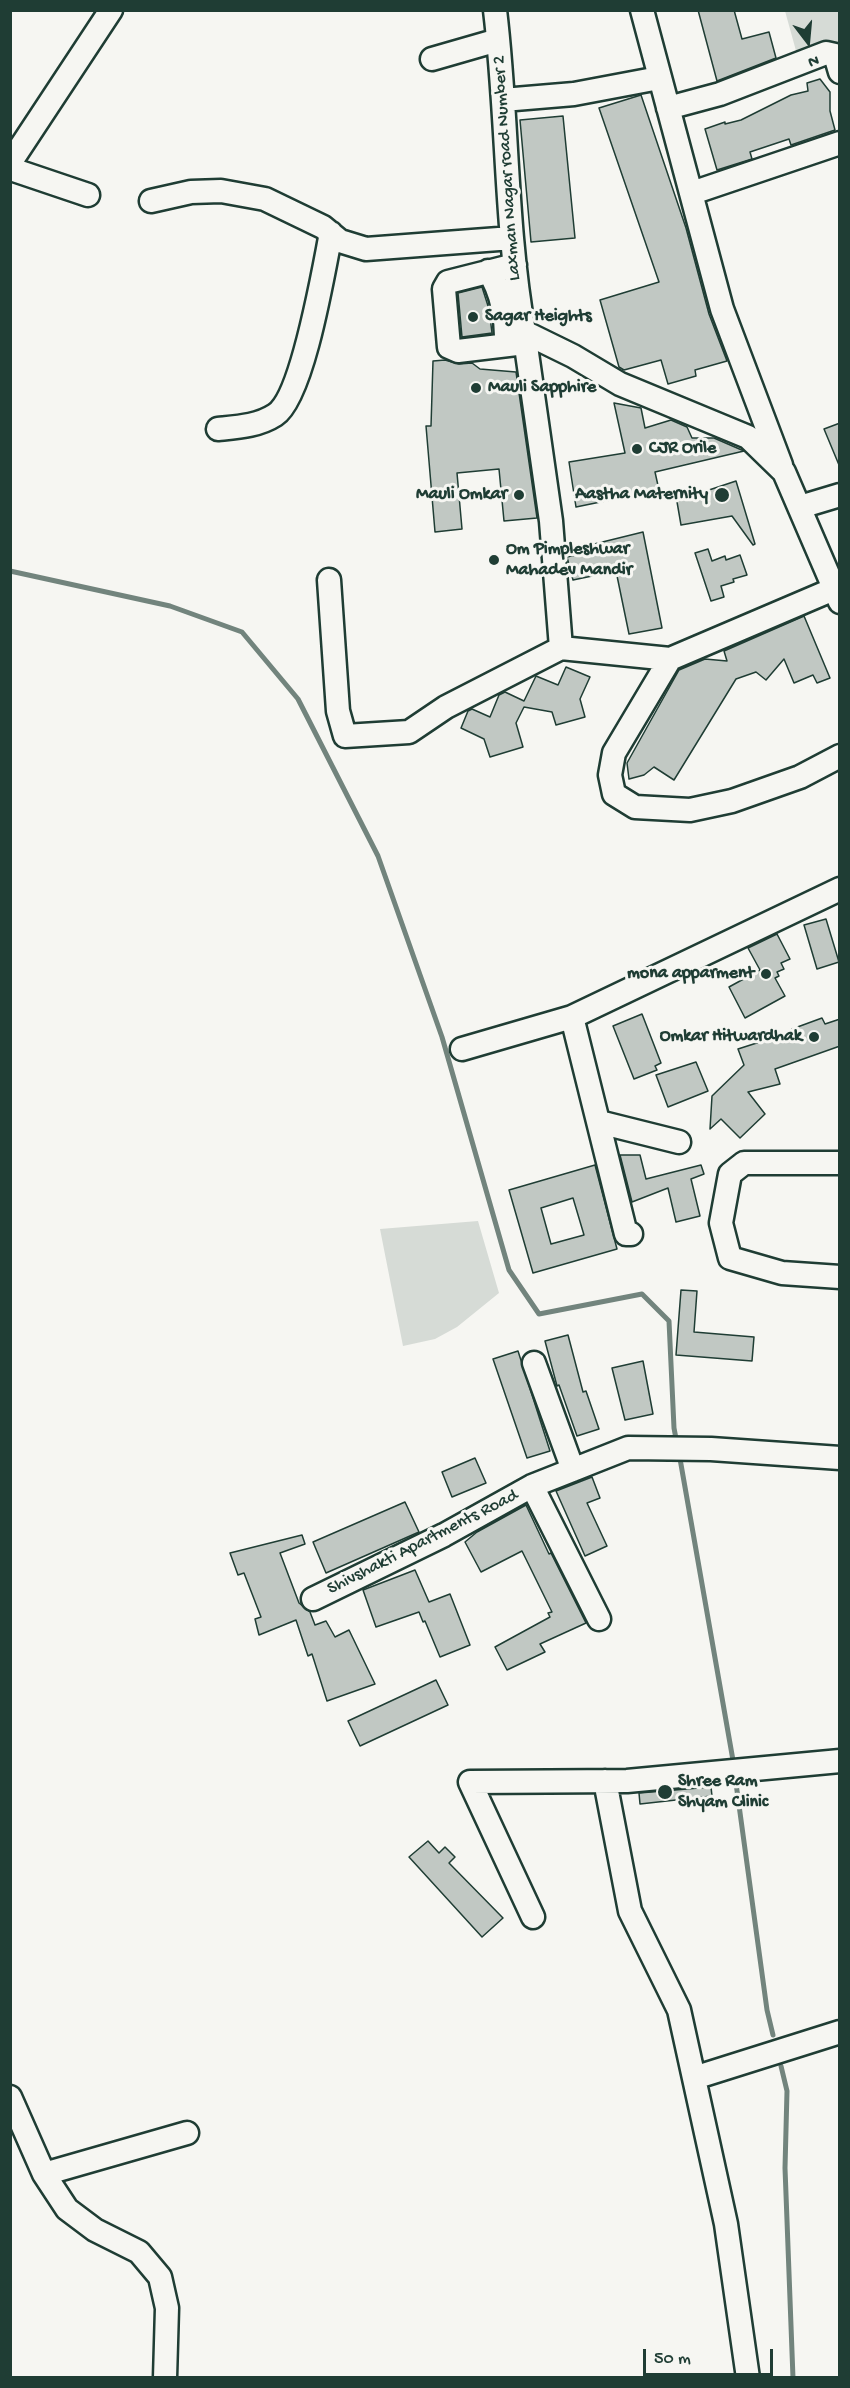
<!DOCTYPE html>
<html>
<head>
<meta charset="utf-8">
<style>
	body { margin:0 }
	#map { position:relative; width:850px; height:2388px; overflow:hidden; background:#f6f6f2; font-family:"Gochi Hand",sans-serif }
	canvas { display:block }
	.frame { position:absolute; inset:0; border:12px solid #1f3d34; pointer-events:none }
	.north { position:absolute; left:778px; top:12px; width:60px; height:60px; -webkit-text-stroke:4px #f6f6f2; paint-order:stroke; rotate:164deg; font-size:16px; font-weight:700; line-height:24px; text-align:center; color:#1f3d34 }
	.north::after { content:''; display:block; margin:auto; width:21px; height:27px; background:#1f3d34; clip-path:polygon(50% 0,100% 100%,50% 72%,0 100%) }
	.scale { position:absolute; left:643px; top:2349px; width:130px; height:27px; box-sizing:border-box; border:3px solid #1f3d34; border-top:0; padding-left:8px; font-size:18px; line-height:21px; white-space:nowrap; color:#1f3d34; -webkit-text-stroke:4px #f6f6f2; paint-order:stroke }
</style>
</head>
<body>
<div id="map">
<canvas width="850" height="2388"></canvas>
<div class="frame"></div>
<div class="north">N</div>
<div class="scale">50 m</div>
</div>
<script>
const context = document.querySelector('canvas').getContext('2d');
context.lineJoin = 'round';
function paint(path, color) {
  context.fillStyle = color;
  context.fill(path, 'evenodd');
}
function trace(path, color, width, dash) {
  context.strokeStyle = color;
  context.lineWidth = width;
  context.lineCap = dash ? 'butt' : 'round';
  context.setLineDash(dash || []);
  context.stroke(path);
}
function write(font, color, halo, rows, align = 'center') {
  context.font = font + ' "Gochi Hand",sans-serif';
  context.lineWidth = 6;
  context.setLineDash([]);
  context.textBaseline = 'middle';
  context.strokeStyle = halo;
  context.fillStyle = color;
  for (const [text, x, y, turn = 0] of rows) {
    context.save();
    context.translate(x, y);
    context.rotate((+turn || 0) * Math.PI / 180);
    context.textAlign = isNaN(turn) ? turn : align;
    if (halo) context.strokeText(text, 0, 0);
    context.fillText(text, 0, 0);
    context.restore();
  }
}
const green = new Path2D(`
	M785,11H839V47L798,58Z
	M478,1221L499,1293L457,1327L435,1339L403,1346L380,1229Z`);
const stream = new Path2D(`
	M10,571L170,606L242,632L298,699L378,856L442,1037L509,1270L539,1314L642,1294L669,1321L674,1428L677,1444
	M679,1453L734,1766
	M735,1776L767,2010L773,2035
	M781,2066L787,2091L785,2168L793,2378`);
const building = new Path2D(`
	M698,10H734L742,39L769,32L776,58L717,81Z
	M820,79L830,92V111L835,130L791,145L789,139L750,152L752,159L717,170L705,129L725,122V124L741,120L791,95L808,91L807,83Z
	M641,95L686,228L709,314L727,361L695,370L696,376L668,384L661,360L624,370L619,367L600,300L659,282L599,108Z
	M563,116L575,238L531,242L520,120Z
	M482,287L489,309L492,333L462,337L458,293Z
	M445,360L459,364L472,363L480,369L516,372L537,518L504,521L499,469L457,473L462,529L435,532L426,426H431L433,361Z
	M614,403L641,408L645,428L671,420L687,427L692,438H714L744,451L655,472L659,490L576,507L569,462L625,453Z
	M840,423V465H839L824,429Z
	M736,481L755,544L753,545L732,516L681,525L676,496L709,490Z
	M643,532L662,628L629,634L616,571L573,580L567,557L576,555L574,549Z
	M708,549L712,561L725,556L726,560L740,555L747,575L733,579L734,582L721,586L724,597L711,601L695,553Z
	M804,616L830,678L817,683L813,675L794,683L784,659L766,680L756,672L736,679L674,780L654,767L644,775L629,779L627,763L679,670L705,659L727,661L724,651Z
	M566,667L590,677L580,699L585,717L556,725L552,712L524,707L516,723L523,747L490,757L484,739L461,728L468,711L472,709L490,717L499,695L505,692L524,701L536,676L558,685Z
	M826,919L839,962L817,969L804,925Z
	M777,934L790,959L781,963L784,969L777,972L779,976L775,978L785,996L745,1018L729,987L760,970L748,948Z
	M642,1014L661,1063L655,1066L657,1070L634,1079L613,1026Z
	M822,1018L825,1024L840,1019V1046L775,1069L780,1084L748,1092L765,1114L740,1138L721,1119L710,1129L712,1096L744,1065L738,1049L791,1032L792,1029Z
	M696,1062L708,1091L668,1107L656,1075Z
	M620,1155H640L646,1179L701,1165L704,1174L691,1179L700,1216L676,1222L668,1188L632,1202Z
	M595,1165L617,1249L533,1273L509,1190ZM573,1198L584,1235L551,1244L541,1208Z
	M681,1290L697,1291L694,1332L754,1337L752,1361L676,1355Z
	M568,1335L583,1392L586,1391L599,1429L577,1436L559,1385L557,1386L545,1341Z
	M518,1351L550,1451L527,1458L493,1359Z
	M643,1361L653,1414L625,1420L612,1368Z
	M475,1458L486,1483L452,1497L442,1472Z
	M592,1477L600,1498L587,1503L607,1546L585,1556L556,1491Z
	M405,1502L419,1532L326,1573L313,1542Z
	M526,1505L549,1554L551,1553L586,1623L540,1644L545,1652L507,1670L495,1647L550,1617L548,1613L552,1612L522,1551L481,1572L465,1542L477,1532Z
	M302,1535L305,1544L280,1553L299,1603L310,1612L315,1625L326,1621L335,1637L349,1630L375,1684L327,1701L312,1654L308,1656L296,1620L259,1635L255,1619L261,1617L244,1573L238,1575L230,1553Z
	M415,1570L429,1602L450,1594L470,1645L440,1657L425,1621L423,1622L419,1612L376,1627L363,1590Z
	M436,1680L448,1705L360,1746L348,1721Z
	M711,1787L712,1796L640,1804L639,1793Z
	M428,1841L439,1853L445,1847L455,1857L449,1863L503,1918L482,1937L409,1857Z`);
const minor = new Path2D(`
	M495,10C508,117 505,226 524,332L573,356L620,384L748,437L784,472L840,602
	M642,10L722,309L781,465
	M432,59L498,40
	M503,100L574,94L659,78
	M668,108L720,94L826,53L835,55L840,72
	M11,169L88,195
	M10,170L14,157L111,10
	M692,193L840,143
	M151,201L191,192L221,191L265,199L323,227L340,241L366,249L512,238
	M515,265L448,282L444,289L449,347L458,351L525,343
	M488,271C502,291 507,321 506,345
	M524,332L551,521L561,648
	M218,429C238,427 258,426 275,415C303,397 324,268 331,233
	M800,507L840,495
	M329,580L338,711L345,736L409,732L446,707L561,648L670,659L834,589
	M670,659L614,753L610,775L614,794L635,807L690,810L732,801L800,777L840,756
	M572,1017L626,1234H631
	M462,1049L572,1017L840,889
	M599,1122L679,1142
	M840,1163H744L730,1174L721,1223L730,1258L782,1273L840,1277
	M534,1363L573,1470
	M532,1486L599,1619
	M313,1599L444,1535L532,1486L628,1448L711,1449L840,1458
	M605,1781L630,1911L679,2010L726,2224L748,2378
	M533,1917L470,1782L627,1781L840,1761
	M694,2078L840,2032
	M10,2097L44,2174L67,2209L95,2230L139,2252L160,2277L167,2308L165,2378
	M44,2174L187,2133`);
const markers = [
	[473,317,6,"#1f3d34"],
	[476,388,6,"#1f3d34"],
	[637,449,6,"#1f3d34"],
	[519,495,6,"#1f3d34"],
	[722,495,8,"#1f3d34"],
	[494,560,6,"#1f3d34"],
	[766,974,6,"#1f3d34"],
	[814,1037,6,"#1f3d34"],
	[665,1792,8,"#1f3d34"]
];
const streetNames = [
	["Laxman Nagar road Number 2",508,168,-94],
	["Shivshakti Apartments Road",423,1543,-27]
];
const poiNames = [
	["Sagar Heights",485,317],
	["Mauli Sapphire",488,388],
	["CJR Orile",649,449],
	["Mauli Omkar",507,495,"right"],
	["Aastha Maternity",708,495,"right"],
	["Om Pimpleshwar",506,550],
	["Mahadev Mandir",506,571],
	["mona apparment",754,974,"right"],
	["Omkar Hitwardhak",802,1037,"right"],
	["Shree Ram",678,1782],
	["Shyam Clinic",678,1803]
];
paint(green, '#d6dbd6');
trace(stream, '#72847d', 5);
paint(building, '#c1c8c3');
trace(building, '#1f3d34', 1.5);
trace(minor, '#1f3d34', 27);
trace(minor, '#f6f6f2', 22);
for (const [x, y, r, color] of markers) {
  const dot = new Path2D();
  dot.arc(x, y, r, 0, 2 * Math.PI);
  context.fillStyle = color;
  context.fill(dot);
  trace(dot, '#f6f6f2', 2);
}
write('18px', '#1f3d34', '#f6f6f2', streetNames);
write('bold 18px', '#1f3d34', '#f6f6f2', poiNames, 'left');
</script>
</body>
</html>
